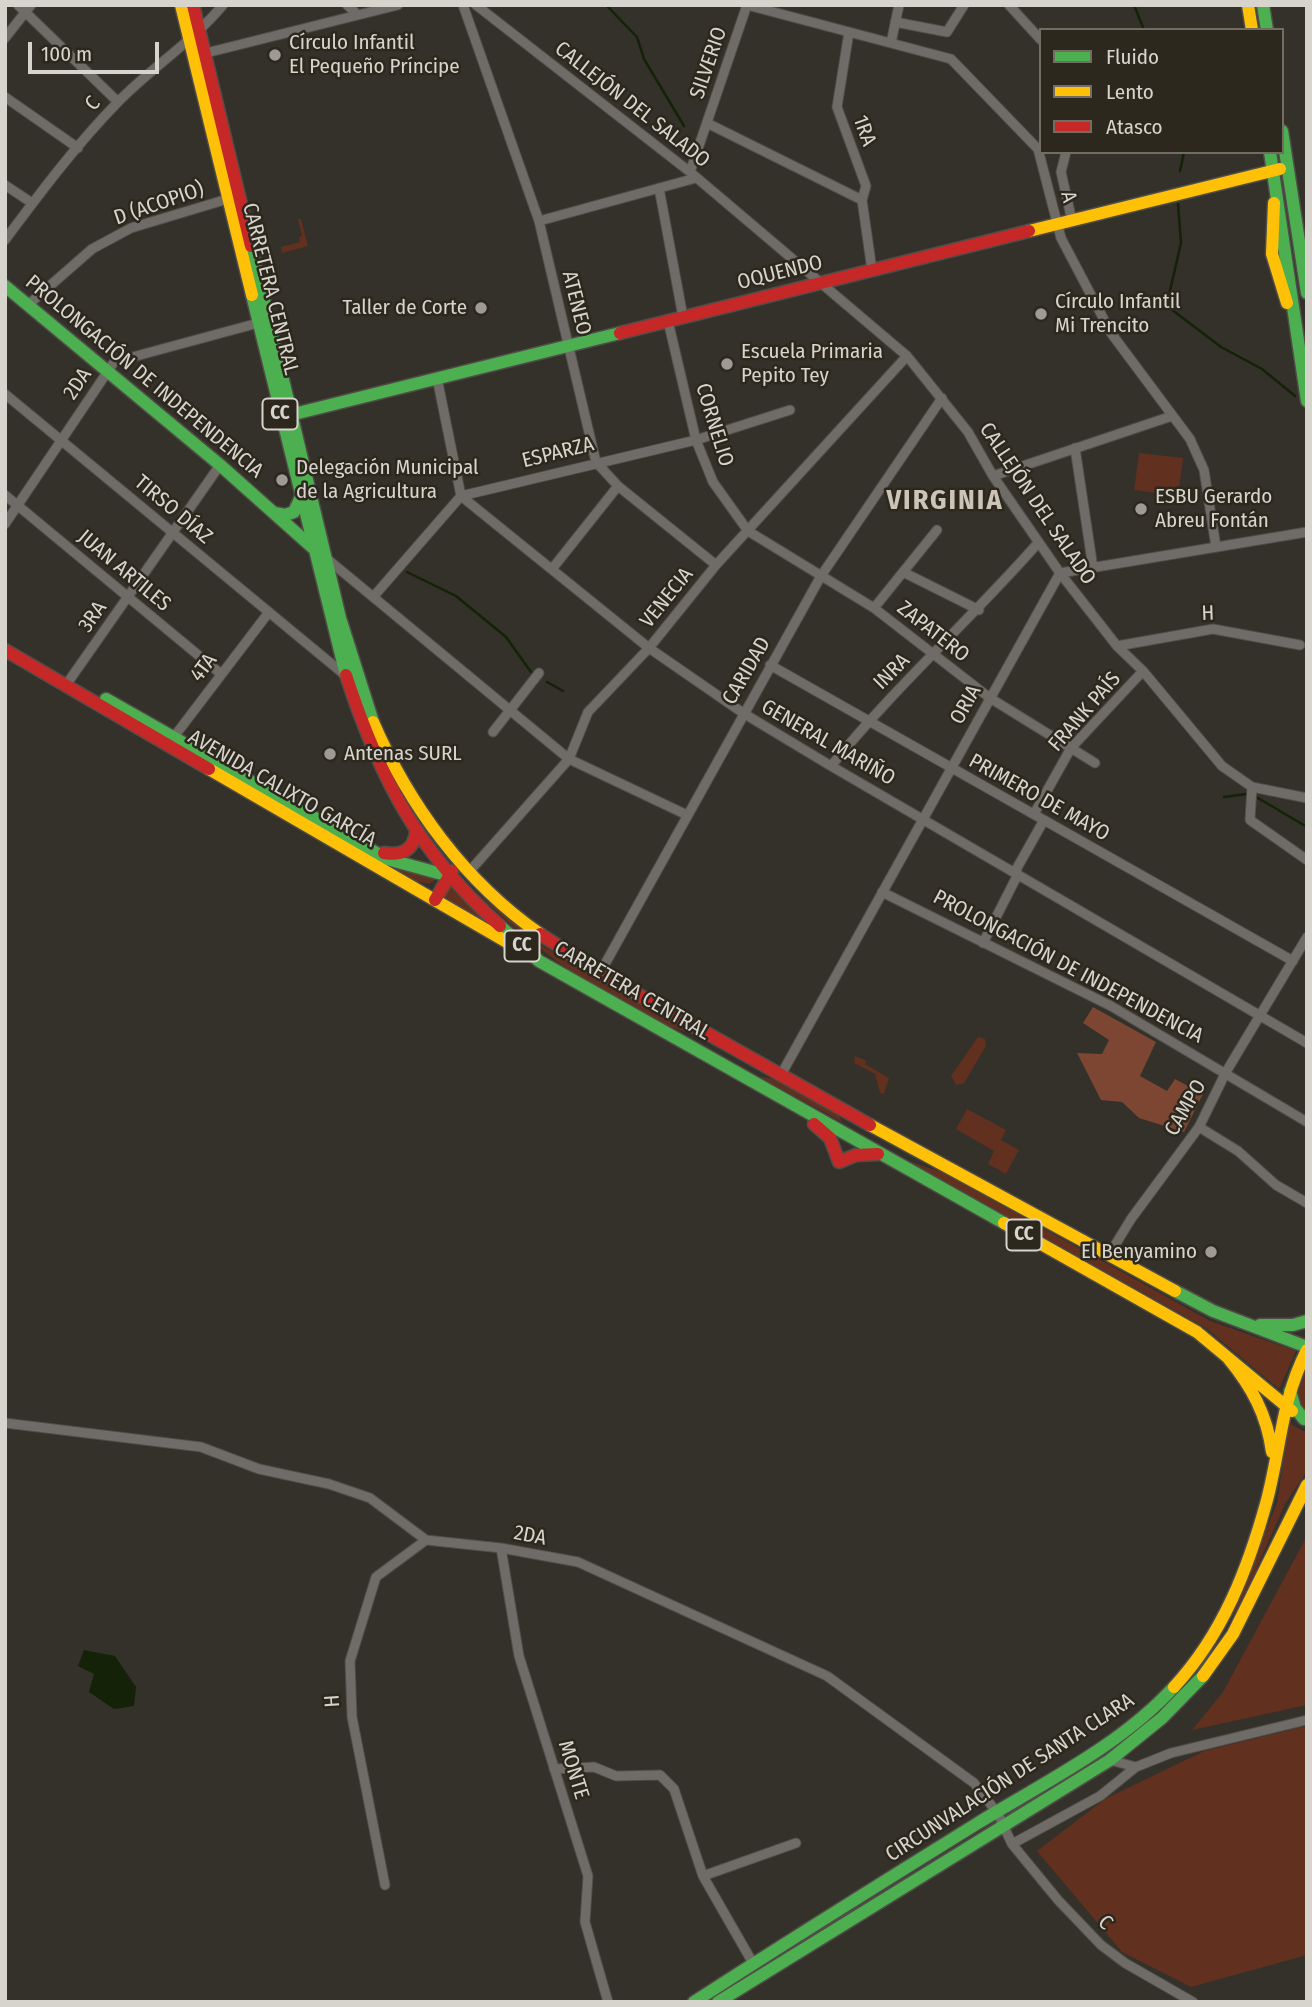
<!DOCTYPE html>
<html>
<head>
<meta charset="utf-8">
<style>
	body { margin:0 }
	#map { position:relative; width:1312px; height:2007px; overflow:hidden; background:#33312a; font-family:"Fira Sans Condensed",sans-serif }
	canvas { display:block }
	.frame { position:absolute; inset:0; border:7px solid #d7d4cd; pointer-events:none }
	.legend { position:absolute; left:1039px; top:28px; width:245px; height:126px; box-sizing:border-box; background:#2d281d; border:2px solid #716d63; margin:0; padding:9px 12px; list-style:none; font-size:21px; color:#d7d4cd }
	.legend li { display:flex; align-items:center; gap:14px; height:35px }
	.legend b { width:35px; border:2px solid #716d63 }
	.scale { position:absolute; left:28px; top:42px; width:131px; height:32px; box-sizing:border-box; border:4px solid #d7d4cd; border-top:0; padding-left:9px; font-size:21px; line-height:24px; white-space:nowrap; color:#d7d4cd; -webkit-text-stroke:5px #2d281d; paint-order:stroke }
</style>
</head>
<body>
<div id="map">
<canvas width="1312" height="2007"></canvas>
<div class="frame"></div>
<ul class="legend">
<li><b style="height:9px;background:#4caf50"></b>Fluido</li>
<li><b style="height:9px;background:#ffc107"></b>Lento</li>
<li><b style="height:9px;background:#c62828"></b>Atasco</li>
</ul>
<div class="scale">100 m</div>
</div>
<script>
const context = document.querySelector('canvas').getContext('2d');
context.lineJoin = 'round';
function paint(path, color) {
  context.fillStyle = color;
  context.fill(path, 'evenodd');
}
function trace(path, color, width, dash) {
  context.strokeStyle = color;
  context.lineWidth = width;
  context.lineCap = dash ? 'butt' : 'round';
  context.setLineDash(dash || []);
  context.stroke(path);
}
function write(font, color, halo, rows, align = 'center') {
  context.font = font + ' "Fira Sans Condensed",sans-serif';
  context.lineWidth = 5;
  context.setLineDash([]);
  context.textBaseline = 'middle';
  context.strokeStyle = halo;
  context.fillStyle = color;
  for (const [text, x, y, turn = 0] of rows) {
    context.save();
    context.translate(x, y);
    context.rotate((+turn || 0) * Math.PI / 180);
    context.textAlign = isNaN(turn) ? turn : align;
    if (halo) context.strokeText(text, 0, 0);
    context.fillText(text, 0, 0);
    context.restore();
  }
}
const green = new Path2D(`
	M298,219H301L308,246L282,253L281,247L300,242L299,237L302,236Z
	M1139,453L1183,458L1178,496L1134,490Z
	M360,848L439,877L429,884L415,881Z
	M449,884L491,928L440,898Z
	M471,888L541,945L703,1038C615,1011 536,951 471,888Z
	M978,1037L985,1039L986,1046L964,1083L956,1085L951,1076Z
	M855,1056L867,1061L865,1064L889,1078L884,1094L880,1093L875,1074L854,1063Z
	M760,1077L783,1080L835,1108L842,1122Z
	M967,1109L1006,1130L1001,1140L1019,1150L1006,1174L988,1164L994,1151L956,1129Z
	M908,1161L942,1172L1210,1321L1296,1351L1279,1389L1206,1328Z
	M1307,1368V1415L1295,1400L1300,1374Z
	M1289,1423L1307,1433V1471L1285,1504L1242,1602L1229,1622L1277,1503Z
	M1307,1536V1705L1192,1730L1223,1692Z
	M1307,1726V1955L1191,1987L1122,1952L1037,1851L1105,1799L1204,1751Z`);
const forest = new Path2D(`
	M1093,1007L1156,1042L1140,1076L1167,1091L1175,1079L1203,1094L1184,1132L1139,1118L1122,1102L1101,1100L1077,1053L1102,1054L1109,1040L1083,1023Z`);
const water = new Path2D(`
	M84,1650L115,1656L136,1687L134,1706L114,1709L89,1692L94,1674L78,1666Z`);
const stream = new Path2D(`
	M606,5L637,37L644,59L684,126
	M1134,5L1144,30
	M1180,171L1184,152
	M1178,204L1181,243L1169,295L1171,309L1221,347L1262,369L1295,396
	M407,572L456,596L506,637L531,672
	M547,682L563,691
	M1224,797L1246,794
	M1258,798L1307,827`);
const street = new Path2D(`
	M18,5L118,102
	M347,5L358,15
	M463,5L539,221L596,462L618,486L716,565
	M476,5L690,172L907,356L968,432L993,476L1060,573L1117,646L1143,671L1222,766L1252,787L1307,798
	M747,5L951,59L1038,149L1061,238L1111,333L1190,439L1204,470L1216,547
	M1009,5L1041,40
	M895,22L947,32L964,5
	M849,32L837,107L866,186L862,200L872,270
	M5,38L31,5
	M891,43L899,5
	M202,54L398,5
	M5,97L78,148
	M707,123L862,200
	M1066,152L1061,172L1072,221
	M690,172L747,5
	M5,185L32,203
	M659,188L683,317
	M539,221L696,178
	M5,240C40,193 76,145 117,103C151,68 191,43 223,5
	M28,305L92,249L131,228L231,198
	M668,321L696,440L713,482L748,531L874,608L990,698L1095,763
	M437,378L461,496L649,648L743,713L831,766L1307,1043
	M5,394L345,675
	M1075,448L1093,568
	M993,476L1172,416
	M5,495L221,674
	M5,524L114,362L262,322
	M326,558L569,759L687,815
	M552,569L618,486
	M903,572L979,610
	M374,596L461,496L696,440L790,410
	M874,608L937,530
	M1117,646L1213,629L1300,645
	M770,665L1293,961
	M66,685L220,465
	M493,732L539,673
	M170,742L269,612
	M831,766C895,687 971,619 1038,543
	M1252,787L1250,820L1307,860
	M1034,814L1071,748L1143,671
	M468,873L569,759L588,712L649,648L716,565L907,356
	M882,892L1111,1006L1307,1122
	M983,943L1016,878L1017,868L1044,820
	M600,973L821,576L942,398
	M782,1073L1060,573L1307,532
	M1199,1127L1238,1151L1276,1185L1307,1203
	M1109,1255L1131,1219L1199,1127L1226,1072L1307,937
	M5,1423L201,1447L259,1469L329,1484L370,1498L426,1540L501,1548L578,1562L827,1676L974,1783L998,1814L1012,1844L1058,1900L1101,1945L1125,1963L1193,2002
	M501,1548L519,1656L588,1876L585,1922L608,2002
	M1110,1760L1136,1767L1171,1753L1307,1720
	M554,1769L594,1767L616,1776L660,1775L674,1789L703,1876L754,1965
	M1012,1844L1100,1796L1136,1767
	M703,1876L796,1843
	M385,1885L352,1717L350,1661L376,1577L426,1540`);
const fast = new Path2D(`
	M1263,5L1267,30
	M1282,131L1307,293
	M1270,152L1307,401
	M251,246L340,618L373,722
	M5,286L220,465L312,547
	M252,295L346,675
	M282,417L620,333
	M274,513L285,515L294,512L301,497
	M106,699L387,859L449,876
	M500,926L539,961L1004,1223
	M1175,1291L1213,1311L1307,1347
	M1260,1325H1293L1307,1321
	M1290,1391L1295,1408L1304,1419
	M694,2002C788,1941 883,1882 978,1823C1045,1782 1121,1745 1174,1687
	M718,2002L1110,1760L1162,1718L1203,1676`);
const slow = new Path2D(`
	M181,5L252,295
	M1248,5L1252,30
	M1274,203L1272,254L1287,303
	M1029,231L1280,169
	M373,722C409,805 465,882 540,934
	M209,769L519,949
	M870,1125L1175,1291
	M1004,1223L1197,1332L1292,1411
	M1228,1358C1252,1387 1267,1415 1272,1452
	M1203,1676L1233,1634L1307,1485
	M1174,1687C1223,1634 1248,1569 1267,1500C1281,1447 1281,1401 1307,1350`);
const jam = new Path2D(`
	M193,5L251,246
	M620,333L1029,231
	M5,650L209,769
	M346,675C380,779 418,852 500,926
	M384,853C401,856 413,851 416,833
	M435,900L452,871
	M540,934L600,973L870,1125
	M814,1124L830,1138L839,1162L856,1155L878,1154`);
const markers = [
	[275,55,7,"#9e9b94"],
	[481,308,7,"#9e9b94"],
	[1041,314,7,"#9e9b94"],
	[727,364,7,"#9e9b94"],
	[282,480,7,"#9e9b94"],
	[1141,509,7,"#9e9b94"],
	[330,754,7,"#9e9b94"],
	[1211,1252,7,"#9e9b94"]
];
const shields = [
	[280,414,35],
	[522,946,35],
	[1024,1235,35]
];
const shieldNames = [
	["CC",280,414],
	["CC",522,946],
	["CC",1024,1235]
];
const poiNames = [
	["Círculo Infantil",289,43],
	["El Pequeño Príncipe",289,67],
	["Círculo Infantil",1055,302],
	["Mi Trencito",1055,326],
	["Taller de Corte",467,308,"right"],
	["Escuela Primaria",741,352],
	["Pepito Tey",741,376],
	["Delegación Municipal",296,468],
	["de la Agricultura",296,492],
	["ESBU Gerardo",1155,497],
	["Abreu Fontán",1155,521],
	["Antenas SURL",344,754],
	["El Benyamino",1197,1252,"right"]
];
const streetNames = [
	["SILVERIO",709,63,-71],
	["C",93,104,-49],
	["CALLEJÓN DEL SALADO",632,105,38],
	["1RA",864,131,70],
	["A",1068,197,76],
	["D (ACOPIO)",159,204,-19],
	["OQUENDO",780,273,-14],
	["CARRETERA CENTRAL",270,289,76],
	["ATENEO",576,303,76],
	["PROLONGACIÓN DE INDEPENDENCIA",144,377,40],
	["2DA",78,384,-56],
	["CORNELIO",714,425,73],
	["ESPARZA",558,453,-14],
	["CALLEJÓN DEL SALADO",1037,504,56],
	["TIRSO DÍAZ",173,510,40],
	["JUAN ARTILES",124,571,40],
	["VENECIA",667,598,-51],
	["H",1208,614,-2],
	["3RA",93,617,-55],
	["ZAPATERO",933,632,38],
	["4TA",204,668,-53],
	["CARIDAD",747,671,-60],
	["INRA",892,672,-45],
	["ORIA",966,705,-61],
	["FRANK PAÍS",1085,712,-49],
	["GENERAL MARIÑO",828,743,30],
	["AVENIDA CALIXTO GARCÍA",282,789,30],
	["PRIMERO DE MAYO",1039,798,29],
	["PROLONGACIÓN DE INDEPENDENCIA",1068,967,28],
	["CARRETERA CENTRAL",632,991,30],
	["CAMPO",1186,1108,-60],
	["2DA",530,1536,11],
	["H",333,1701,-94],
	["MONTE",573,1770,73],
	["CIRCUNVALACIÓN DE SANTA CLARA",1010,1778,-33],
	["C",1105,1923,45]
];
const districtNames = [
	["VIRGINIA",945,501]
];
paint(green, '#61301f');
paint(forest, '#7c4633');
paint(water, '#142207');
trace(stream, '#142207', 2.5);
trace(street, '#504d48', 11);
trace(fast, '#504d48', 15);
trace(slow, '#504d48', 15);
trace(jam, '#504d48', 15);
trace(street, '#6f6c68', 9);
trace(fast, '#4caf50', 12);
trace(slow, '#ffc107', 12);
trace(jam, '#c62828', 12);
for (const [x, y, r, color] of markers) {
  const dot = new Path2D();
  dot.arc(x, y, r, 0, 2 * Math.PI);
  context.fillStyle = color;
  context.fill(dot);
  trace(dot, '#2d281d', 2.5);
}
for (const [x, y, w] of shields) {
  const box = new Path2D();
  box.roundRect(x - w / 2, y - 15.5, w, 31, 5);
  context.fillStyle = '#2d281d';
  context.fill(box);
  trace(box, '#d7d4cd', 2);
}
write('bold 19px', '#d7d4cd', null, shieldNames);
write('21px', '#d7d4cd', '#2d281d', poiNames, 'left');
write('21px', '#d7d4cd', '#2d281d', streetNames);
context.letterSpacing = '2px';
write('bold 28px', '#ccc5b7', '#2d281d', districtNames);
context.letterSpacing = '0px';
</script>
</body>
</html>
